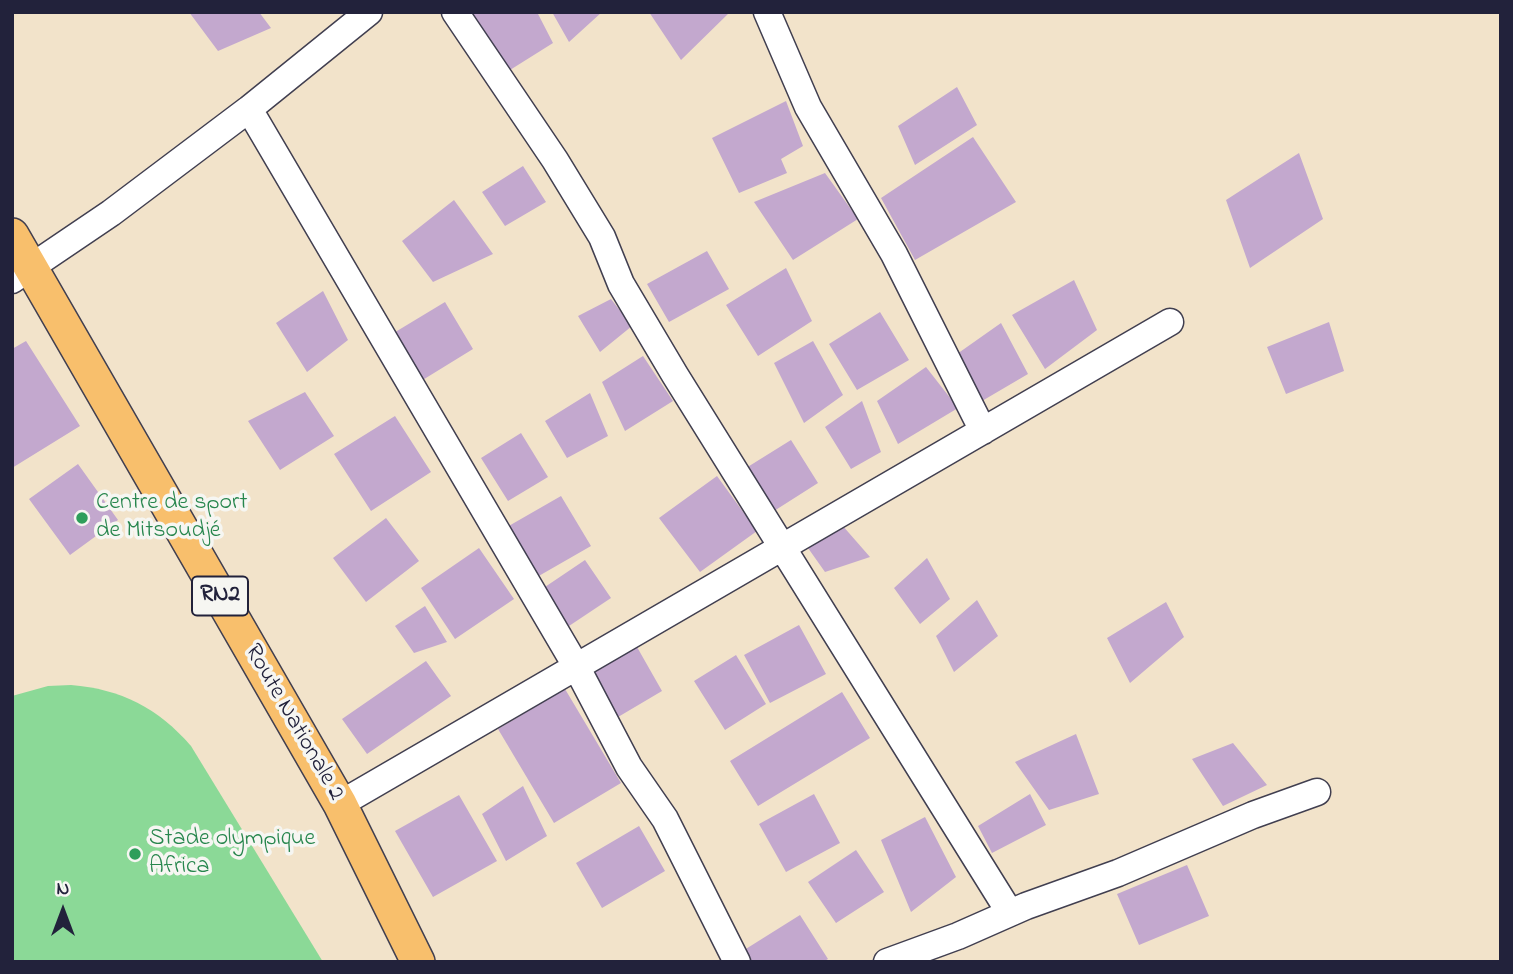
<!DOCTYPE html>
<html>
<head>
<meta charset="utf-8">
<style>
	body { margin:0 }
	#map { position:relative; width:1513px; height:974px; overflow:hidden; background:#f2e3ca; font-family:"Indie Flower",sans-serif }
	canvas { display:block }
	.frame { position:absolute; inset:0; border:14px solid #22223b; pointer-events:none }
	.north { position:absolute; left:28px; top:876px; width:70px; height:70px; -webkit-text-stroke:5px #f6f6f2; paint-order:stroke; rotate:0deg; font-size:19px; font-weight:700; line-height:28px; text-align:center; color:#22223b }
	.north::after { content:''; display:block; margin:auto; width:24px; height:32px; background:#22223b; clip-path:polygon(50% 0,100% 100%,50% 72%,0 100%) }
</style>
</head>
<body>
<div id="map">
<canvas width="1513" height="974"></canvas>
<div class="frame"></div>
<div class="north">N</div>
</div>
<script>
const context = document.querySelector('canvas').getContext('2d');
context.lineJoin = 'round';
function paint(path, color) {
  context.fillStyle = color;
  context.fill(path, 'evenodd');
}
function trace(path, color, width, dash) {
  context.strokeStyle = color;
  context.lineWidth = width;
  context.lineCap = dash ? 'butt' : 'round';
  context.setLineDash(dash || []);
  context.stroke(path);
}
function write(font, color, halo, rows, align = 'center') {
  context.font = font + ' "Indie Flower",sans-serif';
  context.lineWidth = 7;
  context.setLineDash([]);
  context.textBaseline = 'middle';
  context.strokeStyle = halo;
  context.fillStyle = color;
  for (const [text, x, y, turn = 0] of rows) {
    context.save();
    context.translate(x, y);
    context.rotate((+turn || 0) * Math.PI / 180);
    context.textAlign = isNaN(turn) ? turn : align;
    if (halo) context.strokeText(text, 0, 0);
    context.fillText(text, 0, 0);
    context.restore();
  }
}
const green = new Path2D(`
	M71,685C121,689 158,708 191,746L323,962H12V696L48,686Z`);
const building = new Path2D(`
	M189,12H259L271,28L218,51Z
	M469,12H537L553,43L510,70Z
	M552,12H602L569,42Z
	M649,12H730L681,60Z
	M957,87L977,125L915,165L898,126Z
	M786,101L803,146L781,159L787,173L739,193L712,138Z
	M973,137L1016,202L915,260L881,198Z
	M1299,153L1323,219L1250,268L1226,200Z
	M523,166L546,202L505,226L482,192Z
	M825,173L858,219L793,260L754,202Z
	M454,200L493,254L433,282L402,241Z
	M707,251L729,289L669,322L647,284Z
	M786,268L812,321L758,356L726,305Z
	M1074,280L1097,330L1045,369L1012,315Z
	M323,291L348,340L307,372L276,323Z
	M611,299L632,326L600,352L578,316Z
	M445,302L473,349L421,381L392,334Z
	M880,312L909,360L857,390L829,344Z
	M1329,322L1344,371L1286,394L1267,347Z
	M1001,323L1028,374L982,401L957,354Z
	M26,341L80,426L12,468V349Z
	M813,341L843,395L804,423L774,363Z
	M643,356L673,401L625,431L602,382Z
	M926,367L958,408L898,444L877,401Z
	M305,392L334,436L280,470L248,421Z
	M590,393L608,436L567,458L545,421Z
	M862,401L881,452L851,469L825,427Z
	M395,416L431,472L371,511L334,454Z
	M521,433L548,477L508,501L481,458Z
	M791,440L818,483L774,511L746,468Z
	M78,464L118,520L70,555L29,499Z
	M717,476L757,531L700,572L659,518Z
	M561,496L591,546L537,577L507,527Z
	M386,518L419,561L366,602L333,558Z
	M842,525L870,557L825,572L808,548Z
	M479,548L514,599L455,639L421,588Z
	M927,558L950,599L920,624L894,588Z
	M585,560L611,598L569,626L542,589Z
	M977,600L998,636L954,672L936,636Z
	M1166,602L1184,637L1130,683L1107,638Z
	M425,606L447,642L414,653L395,626Z
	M799,625L826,674L770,703L744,655Z
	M637,647L662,691L613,720L587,675Z
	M736,655L766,704L725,730L694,681Z
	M426,661L451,696L367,754L342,719Z
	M565,689L621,783L554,823L498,729Z
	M842,692L870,738L758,806L730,761Z
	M1076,734L1099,794L1049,810L1015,762Z
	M1233,743L1267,785L1223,806L1192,759Z
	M523,786L547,836L506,861L482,814Z
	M814,794L840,843L786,872L759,824Z
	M1030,794L1046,825L992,853L978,826Z
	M459,795L497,861L433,897L395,831Z
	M925,817L956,877L911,912L881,840Z
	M639,826L665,871L602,908L576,863Z
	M856,850L884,892L836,923L808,882Z
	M1187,865L1209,916L1139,945L1117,894Z
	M800,915L828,959L823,962H747L741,952Z`);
const minor = new Path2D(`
	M455,12L555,160L602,237L621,284L675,375L1010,913
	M767,12L808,107L894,254L983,431
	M249,109L576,666L629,767L665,819L737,962
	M12,280L111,213L249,109L369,12
	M340,804L1170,322
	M887,962L958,936L1026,906L1118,873L1253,815L1317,792`);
const major = new Path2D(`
	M12,235L340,804L418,962`);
const markers = [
	[82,518,7,"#2e9e5b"],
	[135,854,7,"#2e9e5b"]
];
const shields = [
	[220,596,56]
];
const shieldNames = [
	["RN2",220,596]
];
const leisureNames = [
	["Centre de sport",96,504],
	["de Mitsoudjé",96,532],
	["Stade olympique",149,840],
	["Africa",149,868]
];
const streetNames = [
	["Route Nationale 2",293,723,60]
];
paint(green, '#8bd997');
paint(building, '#c3a8ce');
trace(minor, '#413f50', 29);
trace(major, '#413f50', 36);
trace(minor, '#fff', 26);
trace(major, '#f8bf6c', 33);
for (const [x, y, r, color] of markers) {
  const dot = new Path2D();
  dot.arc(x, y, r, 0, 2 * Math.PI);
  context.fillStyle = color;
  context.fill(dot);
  trace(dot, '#f6f6f2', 2.5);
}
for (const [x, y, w] of shields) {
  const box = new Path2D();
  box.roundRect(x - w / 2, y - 19.5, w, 39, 5);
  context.fillStyle = '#f6f6f2';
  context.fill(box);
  trace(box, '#22223b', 2);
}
write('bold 23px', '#22223b', null, shieldNames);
write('24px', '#27864d', '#f6f6f2', leisureNames, 'left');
write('24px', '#22223b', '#f6f6f2', streetNames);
</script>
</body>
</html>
